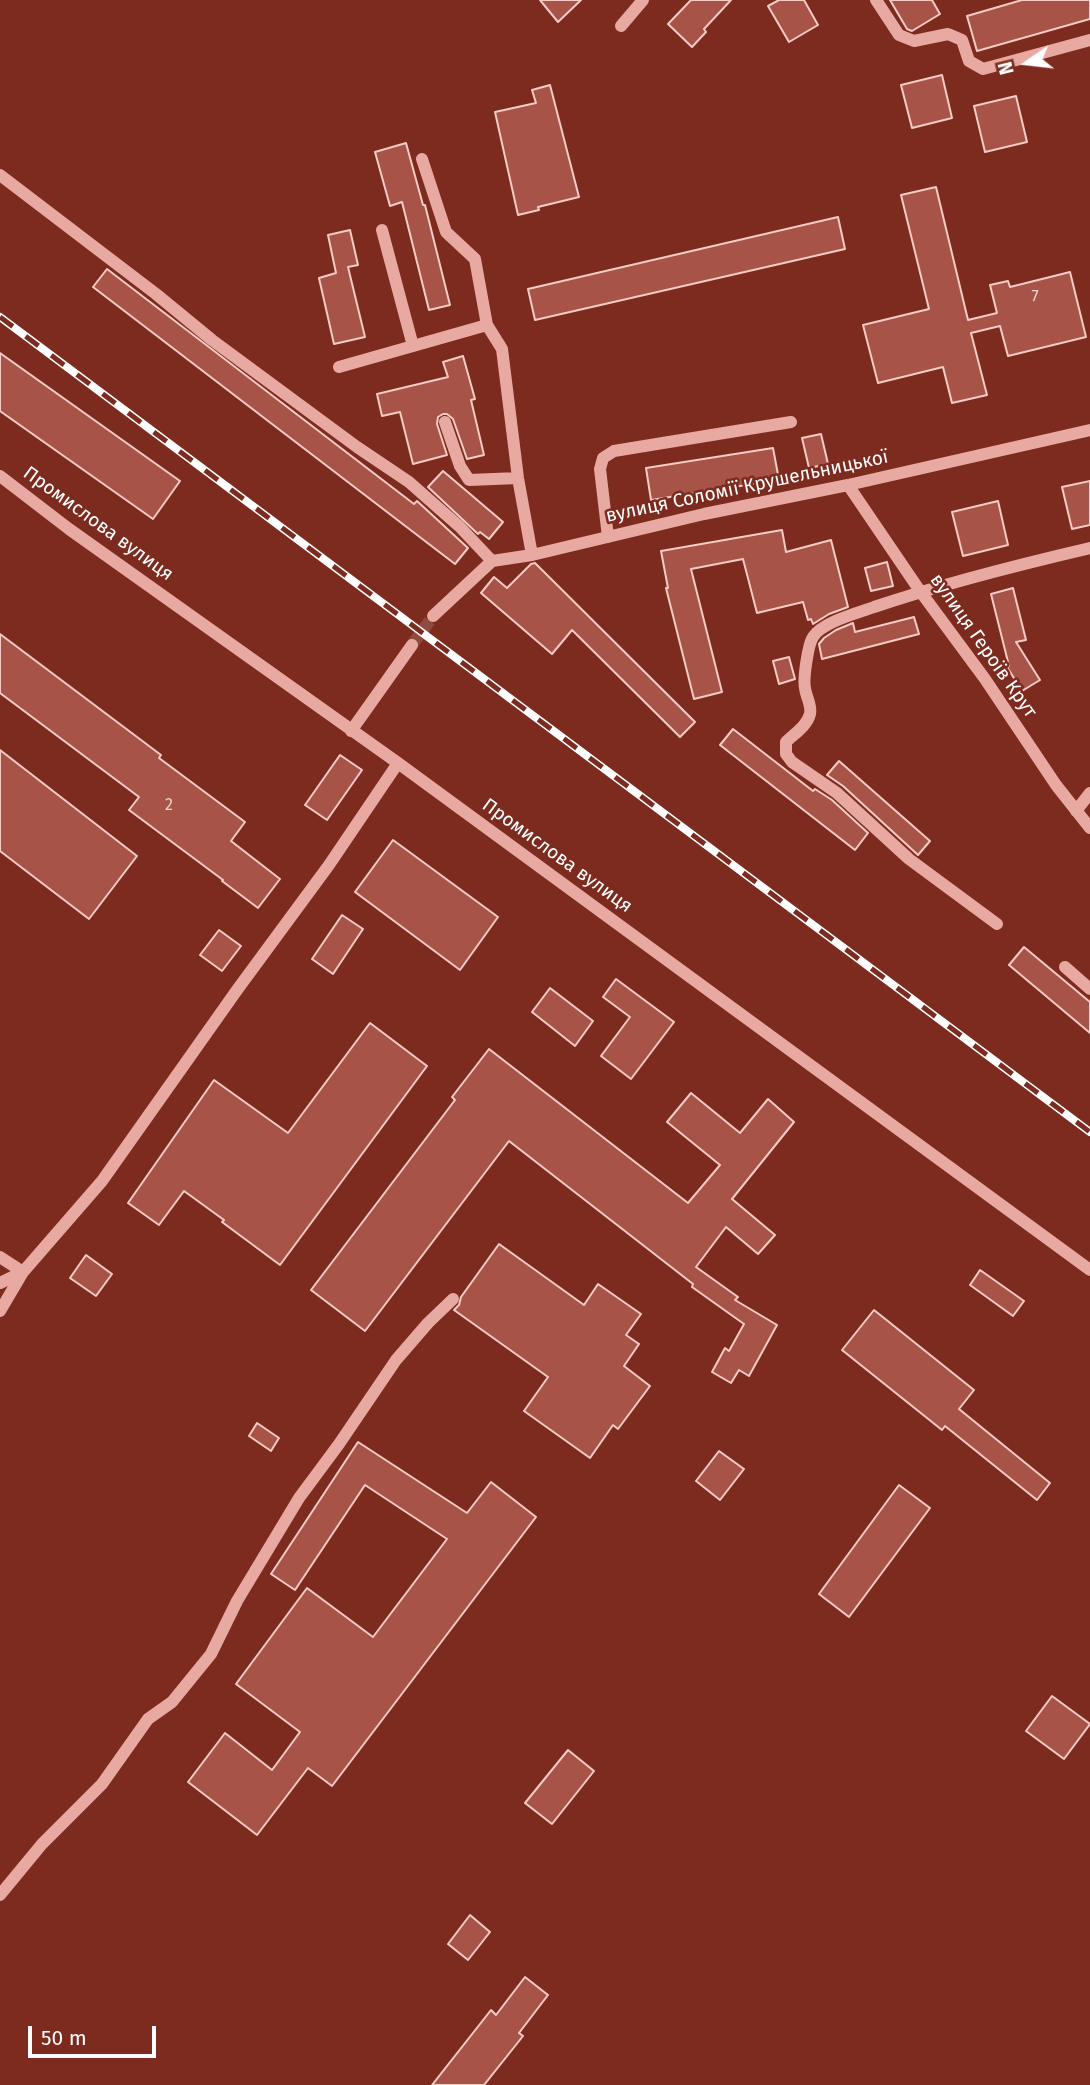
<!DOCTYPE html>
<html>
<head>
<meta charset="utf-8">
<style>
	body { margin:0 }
	#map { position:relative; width:1090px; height:2085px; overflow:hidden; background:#7d2b1f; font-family:"Fira Sans",sans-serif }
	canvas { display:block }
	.north { position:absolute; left:992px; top:28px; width:70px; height:70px; -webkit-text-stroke:5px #7d2b1f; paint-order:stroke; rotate:256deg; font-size:19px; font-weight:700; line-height:28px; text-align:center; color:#fff }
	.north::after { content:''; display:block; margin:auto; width:24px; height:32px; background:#fff; clip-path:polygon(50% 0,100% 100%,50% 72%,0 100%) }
	.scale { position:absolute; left:28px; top:2026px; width:128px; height:32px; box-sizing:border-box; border:4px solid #fff; border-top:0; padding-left:9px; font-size:21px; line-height:24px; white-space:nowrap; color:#fff; -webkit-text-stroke:5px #7d2b1f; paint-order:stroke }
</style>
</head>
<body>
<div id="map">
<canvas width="1090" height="2085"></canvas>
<div class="north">N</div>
<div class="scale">50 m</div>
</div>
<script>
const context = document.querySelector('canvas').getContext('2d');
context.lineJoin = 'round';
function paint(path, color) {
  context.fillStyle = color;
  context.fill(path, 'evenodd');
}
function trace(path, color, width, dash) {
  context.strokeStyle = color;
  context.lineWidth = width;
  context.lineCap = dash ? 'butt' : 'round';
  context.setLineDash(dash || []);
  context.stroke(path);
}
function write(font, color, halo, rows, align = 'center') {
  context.font = font + ' "Fira Sans",sans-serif';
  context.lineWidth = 5;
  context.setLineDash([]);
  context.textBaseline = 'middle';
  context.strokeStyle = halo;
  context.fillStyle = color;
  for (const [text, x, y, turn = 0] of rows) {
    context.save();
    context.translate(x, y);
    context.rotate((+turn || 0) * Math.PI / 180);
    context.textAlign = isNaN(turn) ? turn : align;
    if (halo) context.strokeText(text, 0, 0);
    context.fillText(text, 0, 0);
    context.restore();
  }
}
const building = new Path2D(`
	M540,0H581L558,22Z
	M691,0H731L704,29L706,32L692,47L668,24Z
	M779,0H804L818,25L789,42L768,6Z
	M890,0H932L940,14L912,31L907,29Z
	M1022,0H1090V19L977,51L967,16Z
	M942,75L952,118L912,128L901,85Z
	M550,85L579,197L538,207L539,210L518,215L495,112L536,103L532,90Z
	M1016,96L1027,142L985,152L974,106Z
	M406,143L423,205H425L450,305L429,310L402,202L390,206L375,152Z
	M936,187L968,320L997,313L990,285L1008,281L1010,287L1070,272L1086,337L1008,356L1000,326L971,333L987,395L952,403L943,367L878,383L863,325L929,309L901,195Z
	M838,217L845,249L535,320L528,289Z
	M350,230L358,265L348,267L365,337L334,344L319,278L336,273L328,235Z
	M107,269L414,504L417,501L468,548L455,564L93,287Z
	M0,353L180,481L153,519L0,411Z
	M463,356L475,399L471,400L484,455L467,459L453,419L447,414H443L438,417L437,424L447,455L413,464L400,412L382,416L377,394L448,377L443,362Z
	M821,434L828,464L809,468L802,438Z
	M773,448L779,480L651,500L646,468Z
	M443,471L503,522L489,539L480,532L478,534L428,487Z
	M1090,481V525L1072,529L1062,487Z
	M998,501L1008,545L963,556L952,512Z
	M782,530L786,552L831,540L848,607L829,614L813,624L811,619L808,620L803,602L757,613L743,559L691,569L722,692L694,699L666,588H668L661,551Z
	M887,562L893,586L871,591L865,568Z
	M535,563L695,722L680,737L572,630L552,654L481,593L494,577L507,588L531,564Z
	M1013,588L1026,640L1016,642L1040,680L1022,691L1007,667L1009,666L991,594Z
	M914,617L919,634L822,659L819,644L824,638L836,630L853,623L855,632Z
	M0,634L161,755L159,758L245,822L231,841L280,879L258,908L222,881L223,880L129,810L139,797L0,693Z
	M789,657L795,679L779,684L773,661Z
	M733,729L813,791L815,789L832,800L868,833L855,850L720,745Z
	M0,750L137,856L89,919L0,851Z
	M340,755L362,770L327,820L305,805Z
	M839,761L930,841L918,855L843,786L827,775Z
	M393,840L498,917L460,970L355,892Z
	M342,915L363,929L333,974L312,959Z
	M219,930L241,946L222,971L200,955Z
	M1024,947L1090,1002V1033L1009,965Z
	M616,979L674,1022L631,1079L601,1056L630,1017L603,997Z
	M550,988L593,1021L575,1046L532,1012Z
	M370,1023L427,1066L280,1265L222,1222L224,1220L184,1191L159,1225L128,1203L214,1080L288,1133Z
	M489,1049L688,1203L720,1165L667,1122L691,1093L740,1133L768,1099L794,1122L732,1199L775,1235L758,1254L726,1227L696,1267L738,1297L735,1300L777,1325L749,1376L739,1370L731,1383L712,1372L725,1348L729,1351L744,1324L692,1287L693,1284L509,1141L365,1331L311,1290L455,1100L452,1097Z
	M499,1244L584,1305L598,1284L641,1314L626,1335L639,1344L624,1366L650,1386L618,1429L613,1425L590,1458L524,1411L548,1377L454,1310L459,1305L461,1297Z
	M86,1255L112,1274L96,1296L70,1278Z
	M980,1270L1024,1301L1013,1316L970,1285Z
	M874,1310L974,1390L959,1409L1050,1483L1037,1500L945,1426L942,1430L842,1350Z
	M257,1423L279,1438L271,1451L249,1436Z
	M358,1442L467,1513L491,1482L536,1517L332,1786L308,1768L257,1835L188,1782L225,1733L272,1770L300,1732L236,1684L307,1588L373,1637L447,1539L365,1485L295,1590L271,1574Z
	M719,1451L744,1469L720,1500L696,1481Z
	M899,1485L930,1508L849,1617L819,1594Z
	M1052,1696L1090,1724L1064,1759L1026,1731Z
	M568,1750L594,1771L552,1824L525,1803Z
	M470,1915L490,1932L468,1960L448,1944Z
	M525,1977L548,1995L519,2033L523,2036L484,2085H432L491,2010L496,2015Z`);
const minorTunnel = new Path2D(`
	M412,645L433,616`);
const minor = new Path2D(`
	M876,0L899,35L914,41L948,34L962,40L969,61L983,69L1090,40
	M621,26L643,0
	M422,159L446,232L475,259L487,325L502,349L518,478L532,555
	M0,175L156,294L212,340L357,447L409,482L460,527L492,561
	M382,230L413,346
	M339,367L487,325
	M445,422L460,466L469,480L518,478
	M0,476L69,529L398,763L1090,1270
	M848,485L920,591L985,679L1056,785L1090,828
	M608,537L600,469L603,458L614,451L791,422
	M433,616L492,561L532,555L704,514L848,485L1090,430
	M351,731L412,645
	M1076,811L1090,793
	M997,924L909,859L837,793L792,762L786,754V742C794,734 807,726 810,714C812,705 806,697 805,688C803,679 808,644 813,637C822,622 858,613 874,607C945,583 1017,565 1090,548
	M1065,967L1090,989
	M0,1257L23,1272L0,1311
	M0,1283L23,1272L102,1181L237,990L329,865L398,763
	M0,1895L42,1844L102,1784L148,1719L172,1702L211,1654L237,1601L299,1498L339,1444L396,1360L428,1323L453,1299`);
const rail = new Path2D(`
	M0,317L1090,1132`);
const numberNames = [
	["7",1035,298],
	["2",169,806]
];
const streetNames = [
	["вулиця Соломії Крушельницької",747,487,-12],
	["Промислова вулиця",98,524,36],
	["вулиця Героїв Крут",983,646,55],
	["Промислова вулиця",557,856,36]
];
paint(building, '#a75347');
trace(building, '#f6cac5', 2);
trace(minorTunnel, '#904b41', 12, [12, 6]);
trace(minor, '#e7a9a2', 12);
trace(rail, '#fff', 8);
trace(rail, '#7d2b1f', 5, [16]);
write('16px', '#e9d4d1', null, numberNames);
write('19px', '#fff', '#7d2b1f', streetNames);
</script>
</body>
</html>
